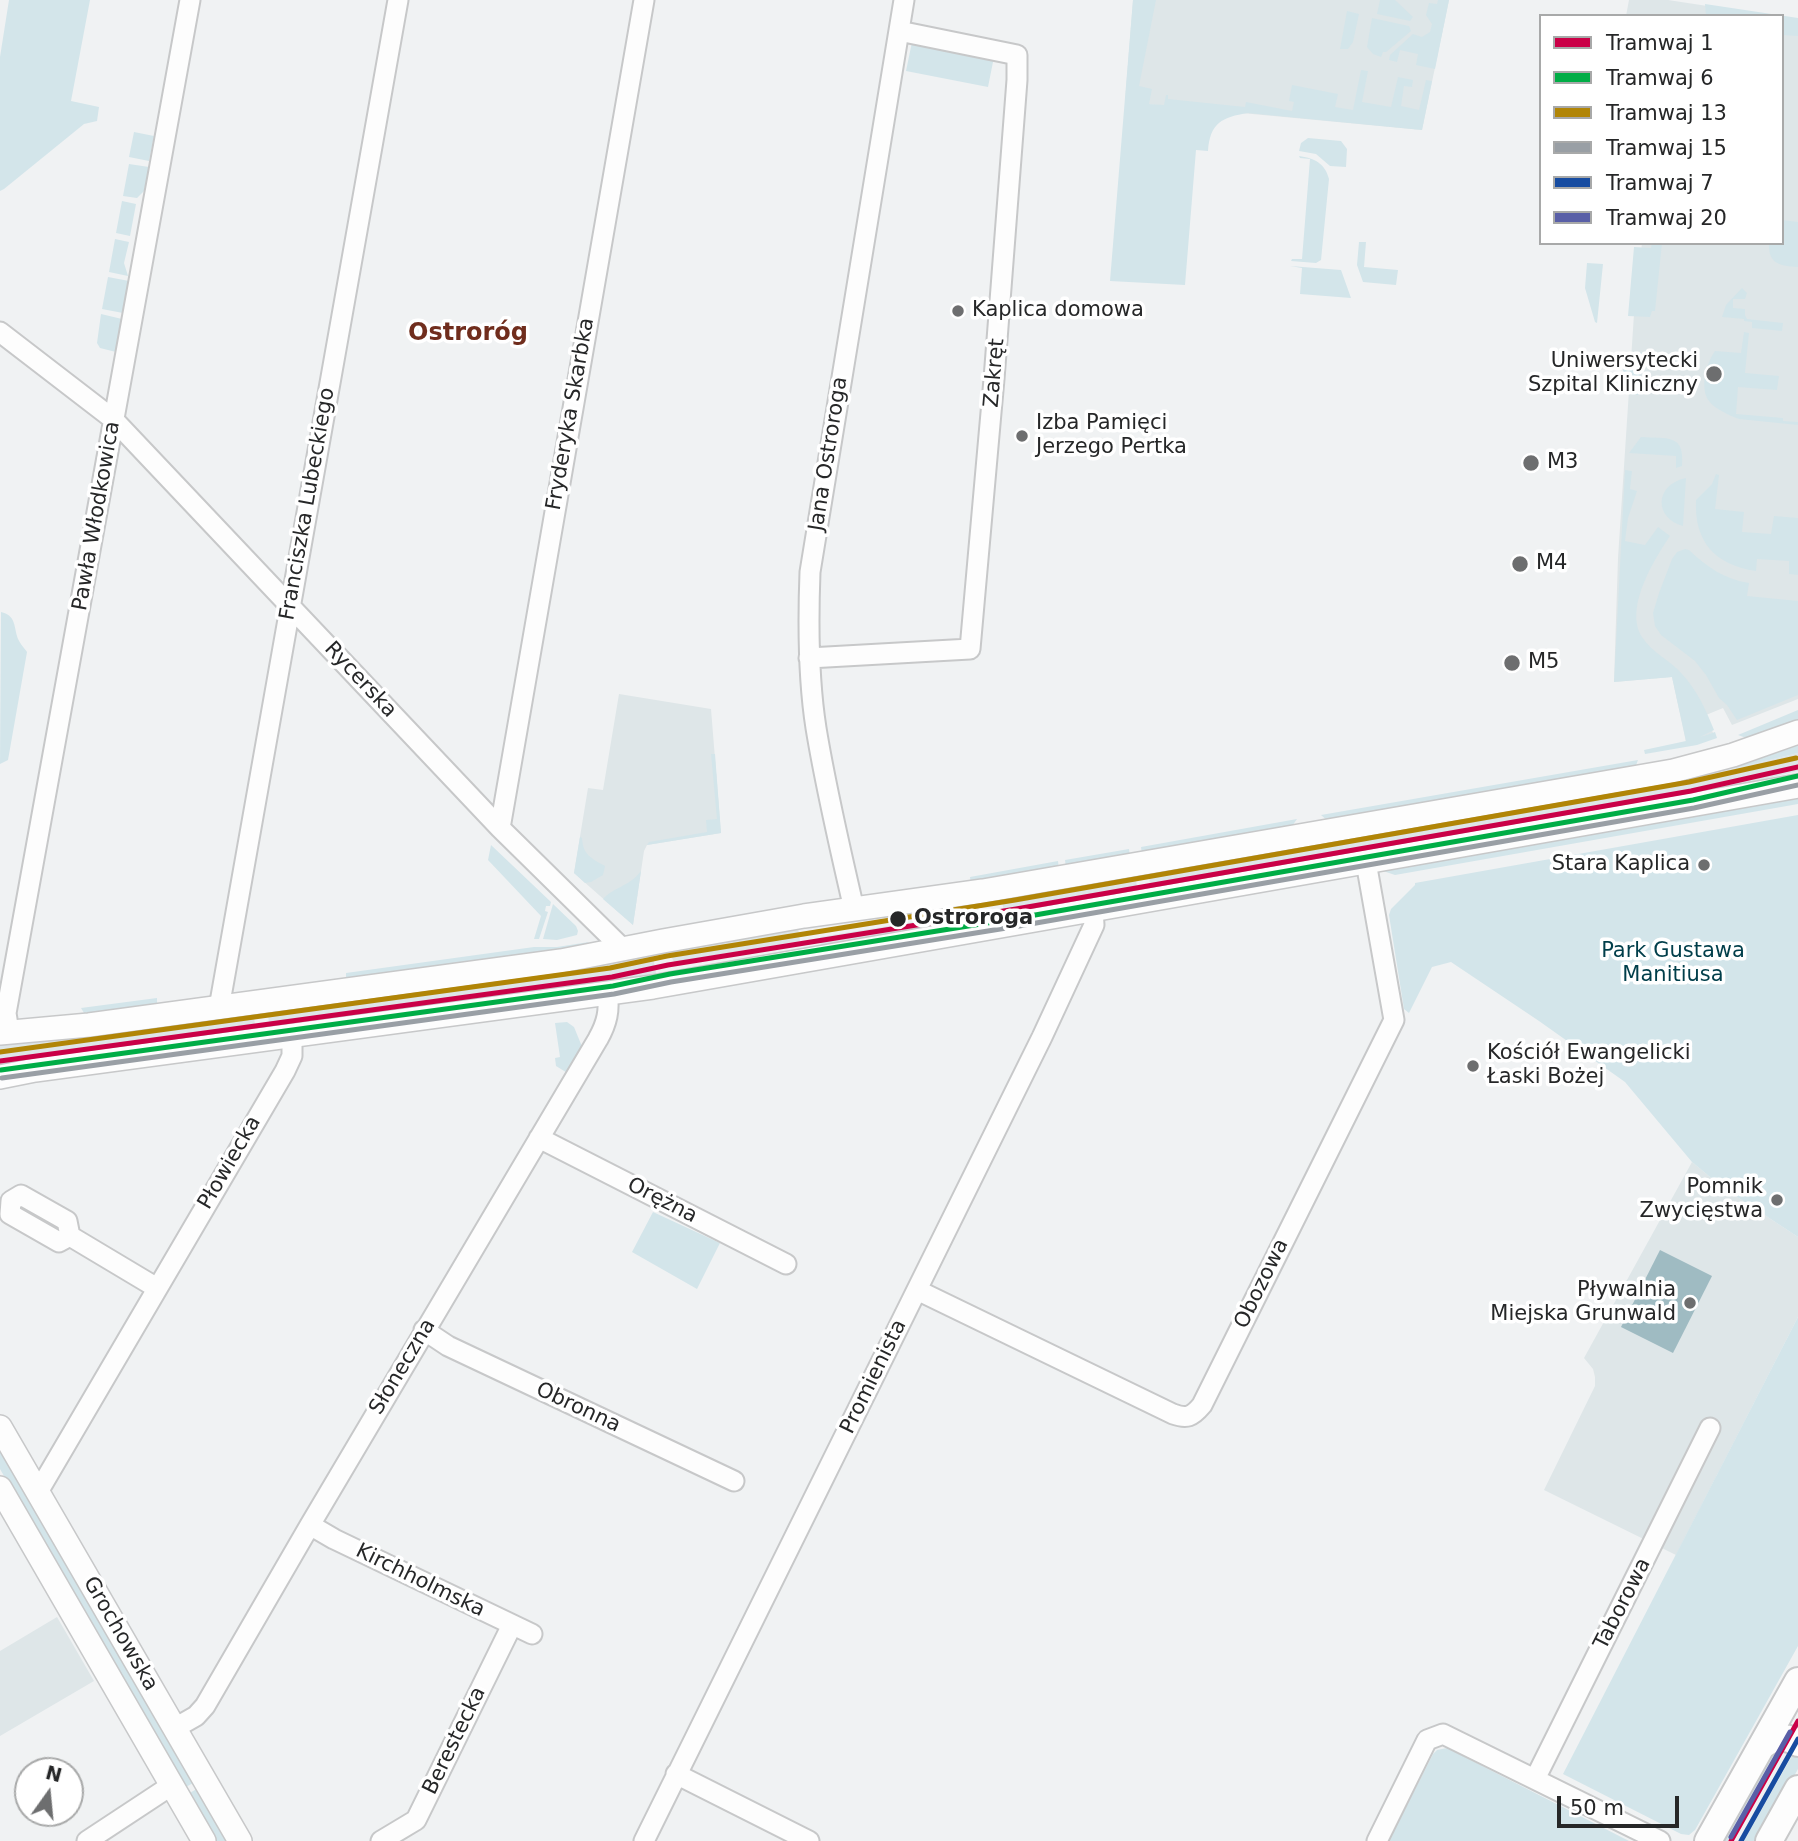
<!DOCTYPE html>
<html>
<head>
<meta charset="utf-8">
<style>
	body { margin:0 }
	#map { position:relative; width:1798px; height:1841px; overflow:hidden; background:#f0f2f3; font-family:"DejaVu Sans",sans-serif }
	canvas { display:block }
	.legend { position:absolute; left:1539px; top:14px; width:245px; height:231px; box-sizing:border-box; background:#fff; border:2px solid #a8a9a9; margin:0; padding:9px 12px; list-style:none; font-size:21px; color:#262728 }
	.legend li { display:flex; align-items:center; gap:14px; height:35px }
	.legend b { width:35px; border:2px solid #a8a9a9 }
	.north { position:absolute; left:14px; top:1757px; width:70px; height:70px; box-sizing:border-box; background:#fff; border:2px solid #a8a9a9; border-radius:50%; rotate:15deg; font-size:19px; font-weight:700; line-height:28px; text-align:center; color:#262728 }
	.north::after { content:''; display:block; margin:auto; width:24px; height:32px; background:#6d6e6f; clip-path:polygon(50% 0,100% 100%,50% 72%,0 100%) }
	.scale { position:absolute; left:1557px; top:1796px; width:122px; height:32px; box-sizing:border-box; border:4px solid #262728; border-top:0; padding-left:9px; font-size:21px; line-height:24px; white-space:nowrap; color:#262728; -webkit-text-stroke:5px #fff; paint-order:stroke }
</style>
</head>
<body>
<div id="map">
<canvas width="1798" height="1841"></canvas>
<ul class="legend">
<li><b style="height:9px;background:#ca0047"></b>Tramwaj 1</li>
<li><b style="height:9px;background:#00ad46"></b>Tramwaj 6</li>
<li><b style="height:9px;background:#b18506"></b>Tramwaj 13</li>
<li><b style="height:9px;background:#999fa5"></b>Tramwaj 15</li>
<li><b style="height:9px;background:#174ca1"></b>Tramwaj 7</li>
<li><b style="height:9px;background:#595fa7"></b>Tramwaj 20</li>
</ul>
<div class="north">N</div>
<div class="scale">50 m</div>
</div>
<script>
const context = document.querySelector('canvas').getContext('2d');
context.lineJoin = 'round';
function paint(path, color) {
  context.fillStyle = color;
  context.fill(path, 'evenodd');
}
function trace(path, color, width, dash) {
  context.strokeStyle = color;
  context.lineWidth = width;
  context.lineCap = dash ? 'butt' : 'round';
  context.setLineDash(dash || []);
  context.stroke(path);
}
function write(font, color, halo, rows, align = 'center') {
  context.font = font + ' "DejaVu Sans",sans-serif';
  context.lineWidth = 7;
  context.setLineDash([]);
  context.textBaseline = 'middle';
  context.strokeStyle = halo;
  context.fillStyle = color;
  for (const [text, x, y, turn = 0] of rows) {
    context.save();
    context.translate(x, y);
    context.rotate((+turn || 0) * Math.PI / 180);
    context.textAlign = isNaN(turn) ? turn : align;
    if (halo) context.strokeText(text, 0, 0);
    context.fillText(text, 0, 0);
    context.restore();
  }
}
const built = new Path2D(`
	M1133,0H1449L1422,130L1125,102Z
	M1629,0H1668L1773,16H1626Z
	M1782,17L1798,19V699L1732,725L1723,708L1706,715L1713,733L1686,742L1672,677L1614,682L1618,558L1634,314L1642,243H1782Z
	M619,694L711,709L721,833L647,845L644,851L633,925L574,873L588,788L603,790Z
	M1798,753V771L1726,788L1151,890L1148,871L1694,778Z
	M1135,874L1138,893L1005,916L1001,897Z
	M962,904L965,922L821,950L820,937L939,918V911H937L936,906Z
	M798,927L800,941L674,962L672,958L671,948Z
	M652,952L657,978L270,1029L267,1009Z
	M253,1011L256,1031L20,1063L17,1062L0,1064V1045Z
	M1692,1162L1722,1187L1798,1237V1317L1676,1555L1544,1490L1595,1386V1377L1593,1369L1584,1358Z
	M57,1617L94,1681L0,1736V1651Z`);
const green = new Path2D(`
	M9,0H90L71,101L99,107L97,121L84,124L4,189L0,191V57Z
	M1133,0H1156L1139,86L1152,89L1149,104L1164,105L1166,95H1168V99L1245,107L1246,102L1292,111L1294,102L1289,101L1292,85L1338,94L1335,107L1353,110L1361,70L1368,71L1362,102L1391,107L1398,77L1413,80L1412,87L1404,86L1401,106L1419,110L1426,80L1432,81L1422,130L1248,113C1222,117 1210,123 1208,151L1196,150L1185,285L1110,281Z
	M1380,0H1395L1413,17L1410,21L1377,14Z
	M1438,0H1449L1435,69L1416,65L1418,54L1400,50L1397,62L1389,60L1390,55L1413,34L1422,37L1430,32L1432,24L1426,15L1429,3L1437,4Z
	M1705,4L1798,18V36L1782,35V16H1706Z
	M1347,11L1359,14L1353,42L1348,49H1340Z
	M1372,18L1409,26L1411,31L1386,52H1383L1381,57L1373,54L1367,47Z
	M912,42L994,57L988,87L906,71Z
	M134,132L154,136L149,161L129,157Z
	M1308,138L1341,141L1347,149L1346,167L1330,166L1316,154L1299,151L1301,143Z
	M1299,156C1314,158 1325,163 1329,179L1321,260L1316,263L1291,261L1292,259H1302L1310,159L1300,158Z
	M129,164L149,167L144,191L137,198L123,196Z
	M122,201L136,204L130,236L116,233Z
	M1782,220L1798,222V267C1780,266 1768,264 1769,243H1782Z
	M115,239L129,242L124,263L128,276L109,272Z
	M1359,242H1366L1364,267L1398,270L1396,285L1363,282L1357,265Z
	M1652,243H1662L1655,311H1652L1650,317L1628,316L1634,247L1651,248Z
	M1587,263L1603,264L1597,323L1595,322L1585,288Z
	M1290,266L1341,270L1351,298L1300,294L1302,268Z
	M108,277L129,281L123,313L102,309Z
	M1742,288L1747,293L1745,299H1733V308L1745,309V315L1747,319L1783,323L1782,331L1752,328V322L1744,321V319L1722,317L1726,305Z
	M101,314L122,319L116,352L100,348L97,343Z
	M1744,332L1749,333L1745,373L1779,376L1777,390L1738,387L1736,414L1783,418V421L1798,422V425L1739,419C1729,415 1715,409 1709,401C1699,388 1707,362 1715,351L1741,353Z
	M1633,352L1658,354L1657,367L1641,365L1638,395L1621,393L1624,359L1627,353Z
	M1641,437C1667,439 1685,433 1682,466L1676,468V456L1629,453Z
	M1625,470L1632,471L1630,489L1637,491L1628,518L1625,541L1645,545L1658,527L1670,536C1654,560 1624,608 1642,637C1652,653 1670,660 1682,674C1697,690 1706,710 1714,730L1700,737L1715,732L1717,738L1697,745L1645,754L1644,750L1686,741L1672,677L1614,682Z
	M1716,474L1719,475L1715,509L1744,512L1742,532L1771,534L1774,516L1798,518V575L1789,574V561L1757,559L1756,571C1715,565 1694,542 1696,500L1712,484Z
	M1686,478L1683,526C1654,518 1654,485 1686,478Z
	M1685,549L1689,550C1707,567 1724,579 1749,583L1747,596L1798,601V695L1737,720L1727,705L1719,698L1706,675L1695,661L1661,635L1655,626L1653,613L1659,593L1672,559L1677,552Z
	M1,612C15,615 14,625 17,636C18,641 24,648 27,652L8,760L0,764Z
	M1798,710V722L1749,739L1738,735Z
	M1798,742V753L1736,768L1735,766Z
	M711,754H715L721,833L647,845L649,842L707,832L706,820L717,819Z
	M1638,760L1635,768L1329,822L1321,815Z
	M1798,795V804L1395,875L1383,871L1387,868Z
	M1798,815V1237L1722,1187L1692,1162L1625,1082L1539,1021L1451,962L1432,967L1409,1013L1404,1009L1389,915L1391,909L1415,885V883Z
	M1297,819L1290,829L1142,855L1141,847Z
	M580,837L582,838C583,855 591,858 605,866L603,875L591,882L585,883L574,873Z
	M491,845L551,902L550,906H546L545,911L548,912L539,939H534L541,916L488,860Z
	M1129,849L1130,857L1066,868L1065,860Z
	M1058,861L1059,869L971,884L970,877Z
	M641,871L633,925L603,899C615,886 629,887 641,871Z
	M553,904L576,926L578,931L577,935L557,940L543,939Z
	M589,942L581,947L349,980L346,978V973L534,947H557Z
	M157,998V1004L155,1007L84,1013L81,1008Z
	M567,1022L574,1027L583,1049L569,1074L556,1066L555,1058L560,1057L555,1023Z
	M653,1212L720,1243L697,1289L632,1252Z
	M1798,1317V1646L1695,1830L1689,1835L1681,1834L1563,1774Z
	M0,1442L197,1781L184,1788L0,1469Z
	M1781,1746L1728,1841H1718L1768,1753Z
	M1447,1748L1629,1841H1389L1433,1754L1437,1750Z
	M1794,1752L1798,1757V1769L1758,1841H1744Z
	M200,1787L231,1841H215L188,1794Z`);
const water = new Path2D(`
	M1660,1250L1712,1276L1673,1353L1621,1327Z`);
const minor = new Path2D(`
	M0,332L113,419L500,828L623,949
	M809,658L970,649L994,379L1017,80V55L899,31
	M500,828L644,0
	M854,909C840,849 826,789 816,728C808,677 808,624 810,572L904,0
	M219,1008L398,0
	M9,1032L6,1013L190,0
	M539,1138L786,1264
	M70,1236L59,1242L10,1214L11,1201L21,1195L67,1221L70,1236L157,1288
	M917,1290L1173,1414C1187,1419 1192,1417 1202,1405L1394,1020L1366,862
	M424,1330L448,1346L734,1481
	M38,1492L285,1071L292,1056V1035
	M310,1525L334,1539L532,1634
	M175,1728L196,1716L205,1706L310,1525L598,1039C607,1023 610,1010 607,993
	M676,1774L809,1841
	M1535,1779L1710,1428
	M87,1841L172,1785
	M381,1841L416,1820L512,1625
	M644,1841L1042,1037L1094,925L1093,910
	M1377,1841L1427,1740L1443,1734L1660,1841`);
const tertiary = new Path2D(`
	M0,1033L89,1025L561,961L663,941L804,916L983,891L1673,771L1733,755L1798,732
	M0,1077L35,1070L653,987L1798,786
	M0,1427L240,1841
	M0,1488L204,1841`);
const secondary = new Path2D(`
	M1762,1746C1773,1736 1785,1735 1798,1743
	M1708,1841L1798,1681
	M1769,1841L1798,1789`);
const tram1 = new Path2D(`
	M0,1061L612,977L668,965L1016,909L1691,791L1798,767
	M1731,1841L1798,1721`);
const tram2 = new Path2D(`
	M1,1070L613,986L670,974L1018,918L1693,800L1798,776`);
const tram3 = new Path2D(`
	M0,1052L610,968L667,956L1015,900L1689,782L1796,758`);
const tram4 = new Path2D(`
	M2,1078L614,994L671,982L1019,926L1694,808L1798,785`);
const tram5 = new Path2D(`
	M1741,1841L1798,1739`);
const tram6 = new Path2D(`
	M1731,1837L1790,1732`);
const markers = [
	[958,311,7,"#6d6e6f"],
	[1714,374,9,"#6d6e6f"],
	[1022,436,7,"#6d6e6f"],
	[1531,463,9,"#6d6e6f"],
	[1520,564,9,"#6d6e6f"],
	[1512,663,9,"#6d6e6f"],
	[1704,865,7,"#6d6e6f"],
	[898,919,9,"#262728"],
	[1473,1066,7,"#6d6e6f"],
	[1777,1200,7,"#6d6e6f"],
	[1690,1303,7,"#6d6e6f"]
];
const poiNames = [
	["Kaplica domowa",972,311],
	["Uniwersytecki",1698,362,"right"],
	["Szpital Kliniczny",1698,386,"right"],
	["Izba Pamięci",1036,424],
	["Jerzego Pertka",1036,448],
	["M3",1547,463],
	["M4",1536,564],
	["M5",1528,663],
	["Stara Kaplica",1690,865,"right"],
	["Kościół Ewangelicki",1487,1054],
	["Łaski Bożej",1487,1078],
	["Pomnik",1763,1188,"right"],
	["Zwycięstwa",1763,1212,"right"],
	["Pływalnia",1676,1291,"right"],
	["Miejska Grunwald",1676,1315,"right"]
];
const streetNames = [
	["Zakręt",995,373,-85],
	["Fryderyka Skarbka",571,414,-80],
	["Jana Ostroroga",829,454,-81],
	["Franciszka Lubeckiego",308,504,-80],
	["Pawła Włodkowica",97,516,-80],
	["Rycerska",360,680,47],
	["Płowiecka",230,1163,-60],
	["Orężna",662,1201,27],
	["Obozowa",1262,1284,-64],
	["Słoneczna",403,1367,-59],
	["Promienista",874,1377,-64],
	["Obronna",578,1408,25],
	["Kirchholmska",420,1581,26],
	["Taborowa",1623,1604,-63],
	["Grochowska",120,1634,60],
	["Berestecka",455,1741,-64]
];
const stopNames = [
	["Ostroroga",914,919]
];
const parkNames = [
	["Park Gustawa",1673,952],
	["Manitiusa",1673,976]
];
const quarterNames = [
	["Ostroróg",468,334]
];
paint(built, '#dee6e8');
paint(green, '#d3e5ea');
paint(water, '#9fbbc2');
trace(minor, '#c7c8c9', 23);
trace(tertiary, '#c7c8c9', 26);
trace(secondary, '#c7c8c9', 30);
trace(minor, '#fdfdfd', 19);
trace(tertiary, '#fdfdfd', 23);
trace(secondary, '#fdfdfd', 26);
trace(tram1, '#ca0047', 5);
trace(tram2, '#00ad46', 5);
trace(tram3, '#b18506', 5);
trace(tram4, '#999fa5', 5);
trace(tram5, '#174ca1', 5);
trace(tram6, '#595fa7', 5);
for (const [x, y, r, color] of markers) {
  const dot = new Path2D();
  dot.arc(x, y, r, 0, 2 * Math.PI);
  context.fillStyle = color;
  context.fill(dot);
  trace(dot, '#fff', 2.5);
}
write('21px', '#262728', '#fff', poiNames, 'left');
write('21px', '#262728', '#fff', streetNames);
write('bold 21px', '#262728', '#fff', stopNames, 'left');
write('21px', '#003e4a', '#fff', parkNames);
write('bold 24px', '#702d1d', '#fff', quarterNames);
</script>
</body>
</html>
